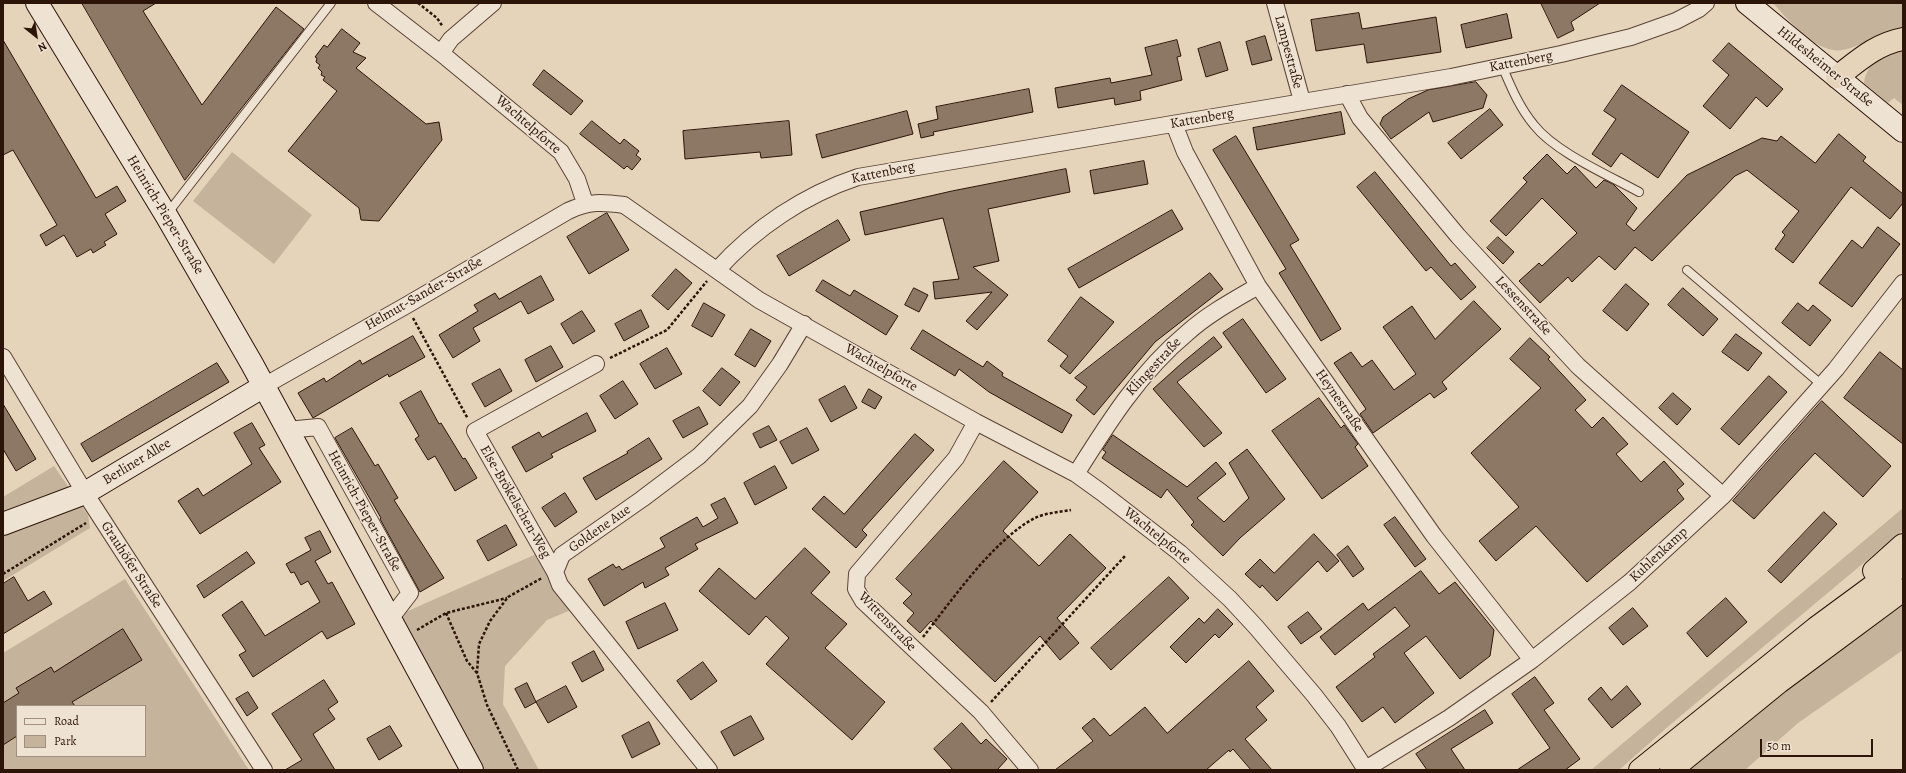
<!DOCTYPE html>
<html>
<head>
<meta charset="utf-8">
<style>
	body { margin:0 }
	#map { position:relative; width:1906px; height:773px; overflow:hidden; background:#e5d3ba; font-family:Alegreya,serif }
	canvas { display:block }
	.frame { position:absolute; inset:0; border:4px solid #2d1409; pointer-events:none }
	.legend { position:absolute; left:16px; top:705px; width:130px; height:52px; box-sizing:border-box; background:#eee2d2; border:1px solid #a19082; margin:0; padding:5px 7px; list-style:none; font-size:12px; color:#2d1409 }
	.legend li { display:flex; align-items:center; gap:8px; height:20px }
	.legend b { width:20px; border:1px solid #a19082 }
	.north { position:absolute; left:16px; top:16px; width:40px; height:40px; -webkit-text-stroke:3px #eee2d2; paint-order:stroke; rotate:150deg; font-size:11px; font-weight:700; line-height:16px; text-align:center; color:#2d1409 }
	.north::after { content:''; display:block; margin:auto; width:14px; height:18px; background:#2d1409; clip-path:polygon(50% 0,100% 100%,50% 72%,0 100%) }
	.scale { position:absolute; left:1760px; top:739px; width:113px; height:18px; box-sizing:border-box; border:2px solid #2d1409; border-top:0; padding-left:5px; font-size:12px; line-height:14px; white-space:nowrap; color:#2d1409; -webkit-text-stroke:3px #eee2d2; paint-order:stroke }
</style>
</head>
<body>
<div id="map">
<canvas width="1906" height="773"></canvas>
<div class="frame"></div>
<ul class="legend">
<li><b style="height:5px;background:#eee2d2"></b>Road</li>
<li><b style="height:11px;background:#c6b39c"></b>Park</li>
</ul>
<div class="north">N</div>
<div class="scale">50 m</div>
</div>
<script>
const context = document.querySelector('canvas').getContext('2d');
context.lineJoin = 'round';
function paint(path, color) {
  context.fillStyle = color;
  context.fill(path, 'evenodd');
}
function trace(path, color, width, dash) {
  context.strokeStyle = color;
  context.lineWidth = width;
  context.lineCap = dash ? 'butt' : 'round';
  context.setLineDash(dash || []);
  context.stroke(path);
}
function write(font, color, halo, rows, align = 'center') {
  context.font = font + ' Alegreya,serif';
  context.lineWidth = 3;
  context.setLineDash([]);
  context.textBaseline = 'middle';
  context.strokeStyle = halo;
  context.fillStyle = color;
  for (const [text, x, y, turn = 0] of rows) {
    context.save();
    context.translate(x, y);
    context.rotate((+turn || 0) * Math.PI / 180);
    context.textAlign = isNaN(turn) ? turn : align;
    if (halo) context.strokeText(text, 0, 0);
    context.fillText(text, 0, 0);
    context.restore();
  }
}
const green = new Path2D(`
	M1773,3H1903V27C1895,29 1887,31 1879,35C1867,40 1856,48 1842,50C1818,55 1787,19 1773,3Z
	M1903,50V105L1894,98L1888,103L1864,83C1867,62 1883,54 1903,50Z
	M232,152L312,215L274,264L193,201Z
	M54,466L88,515L90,528L3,581V497Z
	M1903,508V530L1671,724L1619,770H1591Z
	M543,551L578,607L547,620L505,666L503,704L539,770H476L390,619Z
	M125,579L249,770H3V653ZM17,706H145V756H17Z
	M1903,598V650L1798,723L1745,770H1686L1763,707Z`);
const building = new Path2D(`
	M82,3H156L143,11L202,105L276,7L304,29L185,180Z
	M1541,3H1600L1571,22L1574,30L1558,38Z
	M1359,13L1362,29L1436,17L1441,52L1367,63L1364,44L1316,51L1311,20Z
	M1507,14L1512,38L1466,48L1461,25Z
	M342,29L360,43L353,52L366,58L356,68L426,124L439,122L442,140L379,221L361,220L359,208L288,151L337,91L323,80L325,77L321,75L322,72L318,68L320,65L316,62L317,58L315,57L324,45L327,47Z
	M1265,36L1272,60L1252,65L1246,42Z
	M3,40L96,198L117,186L126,201L105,214L117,234L104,242L106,245L93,253L91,249L77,257L64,235L46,246L40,235L57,225L13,150L3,155Z
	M1177,40L1181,56L1177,57L1182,80L1140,91L1141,100L1115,105L1114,98L1058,108L1055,88L1110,78L1111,83L1152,75L1145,48Z
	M1220,42L1228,70L1206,77L1198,49Z
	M1729,43L1783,89L1767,107L1756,97L1730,129L1703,106L1729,75L1713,61Z
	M544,70L583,101L571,115L533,85Z
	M1476,82L1487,95L1483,108L1433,122L1429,112L1391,139L1380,124L1383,117L1408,99L1428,90Z
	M1622,85L1689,132L1658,178L1621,153L1611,167L1592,154L1616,119L1604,111Z
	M1029,89L1033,112L933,132L934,135L921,138L918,124L938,119L936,107Z
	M1490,109L1503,125L1461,159L1448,143Z
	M907,111L913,134L822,158L816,135Z
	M1341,112L1345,134L1257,150L1253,128Z
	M592,121L620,144L624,139L639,151L636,155L641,159L632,170L627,166L624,169L580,134Z
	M789,121L792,155L761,158L760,152L685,159L683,131Z
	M1839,134L1866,157L1863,161L1903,194V203L1890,219L1851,187L1793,263L1775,249L1785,235L1782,232L1799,211L1747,170L1735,176L1652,261L1635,247L1615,270L1599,256L1572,282L1568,277L1540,303L1519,281L1539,263L1542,266L1577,233L1542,198L1506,236L1490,221L1527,182L1523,178L1547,154L1567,174L1575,166L1596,188L1604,180L1613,184L1637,208L1626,224L1634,231L1687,175L1762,138L1777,141L1781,136L1815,163Z
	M1236,136L1299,240L1290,245L1341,329L1321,341L1279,273L1286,269L1213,150Z
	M1144,161L1148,184L1094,194L1090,171Z
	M1066,169L1070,192L988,209L999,261L973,267L1008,295L977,330L966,321L992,292L935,299L933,282L959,279L943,218L865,235L860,212L952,191Z
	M1375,172L1451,266L1455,263L1476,287L1461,300L1431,267L1426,271L1357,187Z
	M1172,210L1183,229L1079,288L1068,269Z
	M607,213L629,250L589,274L567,237Z
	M838,220L850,240L789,276L777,256Z
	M1878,227L1900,244L1852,307L1819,283L1852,240L1862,248Z
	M1498,237L1514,252L1503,264L1487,248Z
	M676,269L692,283L668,310L652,296Z
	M1210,273L1223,289L1155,342L1094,415L1076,400L1087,387L1075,378Z
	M541,276L554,300L528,314L521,301L473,328L480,341L453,358L439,335L478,311L474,305L495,293L499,299Z
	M823,280L850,296L854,290L898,316L886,335L816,291Z
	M1626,284L1649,304L1627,331L1603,311Z
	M914,288L928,295L919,312L905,305Z
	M1683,288L1718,319L1703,336L1668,305Z
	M1081,297L1114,322L1070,374L1060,366L1068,356L1048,341Z
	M1474,301L1501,329L1442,382L1447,389L1434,398L1430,393L1373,433L1360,414L1366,409L1334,363L1351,352L1362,367L1372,360L1394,390L1416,374L1383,327L1412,306L1435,339Z
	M704,303L725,315L712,337L692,326Z
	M1798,303L1808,311L1813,305L1831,320L1810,346L1782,323Z
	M641,310L649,327L624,341L615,324Z
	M582,311L595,331L573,344L561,324Z
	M1243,319L1286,379L1266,393L1223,333Z
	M751,329L771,341L755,367L735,355Z
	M923,330L983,367L987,361L1003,373L1002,376L1072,415L1062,433L989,392L959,369L955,376L911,349Z
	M1736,334L1762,353L1748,371L1722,352Z
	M413,336L425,357L389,377L388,374L313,418L298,393L324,378L326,382L360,360L362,364Z
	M1214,337L1222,347L1177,382L1222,433L1204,447L1153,389L1182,363Z
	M1530,338L1550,357L1548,359L1586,400L1575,410L1592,428L1603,417L1628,444L1616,454L1641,482L1664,461L1684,484L1677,490L1684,499L1587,582L1536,526L1496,561L1479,541L1519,507L1471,453L1541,388L1510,359Z
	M551,346L563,367L536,382L525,360Z
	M667,348L682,374L655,389L640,364Z
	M1880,352L1903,370V444L1844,398Z
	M217,363L229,382L92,462L81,444Z
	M722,368L740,382L720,406L703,391Z
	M500,369L512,391L485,407L472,384Z
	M1769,376L1787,392L1739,445L1721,429Z
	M623,381L638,404L615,419L600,396Z
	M845,386L857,408L831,422L819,400Z
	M869,389L882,397L875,409L862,402Z
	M421,391L439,424L441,423L463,459L465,458L477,478L455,491L435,456L428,460L415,439L419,436L400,403Z
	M1673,393L1691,409L1677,425L1659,408Z
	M1319,398L1341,428L1344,425L1358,444L1355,447L1368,466L1322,499L1272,431Z
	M1822,401L1891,466L1863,497L1815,453L1754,519L1733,501Z
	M3,404L36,459L16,471L3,449Z
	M699,407L708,424L683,438L673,421Z
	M587,413L596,431L551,454L553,457L526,472L512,447L539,432L542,437Z
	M252,423L265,445L259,448L281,482L200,534L178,501L198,488L203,496L252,464L234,433Z
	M769,426L777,440L760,448L753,434Z
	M352,428L375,466L378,464L398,498L394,500L444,578L420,592L380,519L381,518L335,438Z
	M807,428L819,450L792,464L780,442Z
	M915,434L934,450L862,530L867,535L856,548L812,509L824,496L844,514Z
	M1113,435L1187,487L1216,462L1226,474L1197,498L1224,522L1249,498L1229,463L1247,449L1285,499L1240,538L1223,556L1191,525L1194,522L1167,489L1161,498L1102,458L1106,452L1103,450Z
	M649,438L662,459L596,500L583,478L628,453L627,452Z
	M1004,461L1038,492L1003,531L1039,566L1070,534L1106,568L1057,618L1079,643L1060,660L1040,636L995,682L931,621L920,633L907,621L914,613L903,603L912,594L896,579Z
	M775,466L787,488L755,505L744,483Z
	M565,493L577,512L555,527L542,508Z
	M725,498L738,523L695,544L698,549L665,568L669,575L645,588L643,582L604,606L588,579L613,564L616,568L619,566L622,570L665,547L660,538L697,517L703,527L718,518L711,505Z
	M1824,512L1837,524L1781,583L1768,571Z
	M1395,517L1426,559L1415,567L1384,525Z
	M506,525L517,545L488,561L477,541Z
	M320,531L331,552L315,561L328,584L332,582L355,624L327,639L322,631L253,677L239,655L246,651L222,615L242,601L265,636L320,602L308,581L301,585L294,572L291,573L286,564L311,550L305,538Z
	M1314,534L1339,561L1327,572L1318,561L1277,601L1262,585L1260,588L1245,574L1260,559L1274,573Z
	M1348,546L1364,569L1353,577L1337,555Z
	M805,548L830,572L811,593L847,624L825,648L885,702L852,740L766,664L789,638L766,616L749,635L699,591L719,568L755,599Z
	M247,552L255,563L204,598L197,586Z
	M1421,571L1439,594L1455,582L1494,630L1490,656L1460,679L1426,636L1404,653L1434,693L1395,723L1383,707L1362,722L1336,687L1375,657L1373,654L1410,626L1395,607L1335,655L1320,637L1363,603L1368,610Z
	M14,577L28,601L44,591L52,604L3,634V584Z
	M1169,577L1189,598L1111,670L1091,648Z
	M1726,598L1747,622L1707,657L1687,633Z
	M665,603L678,630L638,649L626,622Z
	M1633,608L1648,626L1623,645L1609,628Z
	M1218,609L1233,624L1219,638L1215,634L1186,663L1170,647L1199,618L1204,623Z
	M1308,612L1322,629L1301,644L1288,627Z
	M123,629L142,660L72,702L75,706H17V736L3,745V703L19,693L16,688L51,667L54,672Z
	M594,651L604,670L582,682L572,663Z
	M1249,661L1274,691L1256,707L1267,720L1245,739L1272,770H1251L1233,749L1230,752L1229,750L1206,770H1055L1093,741L1082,728L1094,718L1110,736L1145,707L1167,733Z
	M703,662L717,681L691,700L677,681Z
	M1535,677L1554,703L1544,710L1580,759L1565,770H1517L1550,748L1512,694Z
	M324,680L338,702L328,709L335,719L313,734L335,770H285L302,760L272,714Z
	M527,683L536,702L525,708L515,689Z
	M566,686L577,707L548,723L536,702Z
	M1627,686L1641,704L1612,728L1588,699L1601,687L1611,700Z
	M248,692L258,708L247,716L236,699Z
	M1485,710L1493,723L1451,749L1465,770H1427L1416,754Z
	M751,716L764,739L734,756L721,732Z
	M649,722L660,744L632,758L622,736Z
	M962,723L981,744L986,739L1007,759L997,770H953L934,749Z
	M390,726L402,746L379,760L367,739Z`);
const path = new Path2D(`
	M418,3L437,18L443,27
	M413,318L468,419
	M610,358L667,330L707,281
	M3,574L86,523
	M446,613L467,661L477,673
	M417,630L446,613L507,598
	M923,637C952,600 994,539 1035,518C1045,513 1060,512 1071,510
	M991,702L1125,556
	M518,770L487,705L477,673L479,644L490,621L508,597L542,578`);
const lane = new Path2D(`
	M1502,66C1511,87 1519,107 1534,125C1555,152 1608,175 1639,192
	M167,214L331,3
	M1687,270L1822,385`);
const street = new Path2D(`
	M376,3L447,58L561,152L577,179L585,203
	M1275,3L1302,101
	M441,53L451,39L493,3
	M1347,94L1360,118L1458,236L1578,366L1723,496
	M1174,124L1185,152L1258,286L1434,536L1532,660
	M717,270C755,228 804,195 858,177L1451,77L1561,54L1631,37L1676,21L1699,9L1706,3
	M3,357L85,493L264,770
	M264,386L407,305L568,211C589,201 602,202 624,205L759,300L976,422L1076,474L1101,492L1180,553L1230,599L1256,627L1314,695L1338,726L1366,770
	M976,422L956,458L857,574L856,589L863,601L981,712L1030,770
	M287,430L318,427L410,593L390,619
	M1076,474C1108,423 1140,372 1187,333C1208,314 1234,300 1258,286
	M555,572L475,431L596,364
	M709,770L560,585L555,572L562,555L642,499L699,456L750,406L780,364L804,324
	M1364,770L1449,718L1532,660L1630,582L1723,496L1836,369L1903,283`);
const secondary = new Path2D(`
	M37,3L166,215L252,364L472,770
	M1747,3L1903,131
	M3,524L85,493L264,386`);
const highway = new Path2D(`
	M1837,77C1858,61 1876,44 1903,39
	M1874,571L1903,545
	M1640,770L1816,628L1903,564
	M1671,770L1779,682L1903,590`);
const streetNames = [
	["Lampestraße",1288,52,75],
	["Kattenberg",1521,62,-11],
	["Hildesheimer Straße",1825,67,39],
	["Kattenberg",1202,119,-10],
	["Wachtelpforte",528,125,41],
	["Kattenberg",883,173,-12],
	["Heinrich-Pieper-Straße",165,215,59],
	["Helmut-Sander-Straße",424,294,-30],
	["Lessenstraße",1523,306,47],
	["Klingestraße",1154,367,-47],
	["Wachtelpforte",881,368,30],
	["Heynestraße",1339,401,55],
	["Berliner Allee",137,462,-31],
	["Else-Brökelschen-Weg",515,502,60],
	["Heinrich-Pieper-Straße",364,511,61],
	["Goldene Aue",600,529,-35],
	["Wachtelpforte",1157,536,39],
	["Kuhlenkamp",1659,555,-43],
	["Grauhöfer Straße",131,565,57],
	["Wittenstraße",887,622,46]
];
paint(green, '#c6b39c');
paint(building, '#8d7765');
trace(building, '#2d1409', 1);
trace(lane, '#5b4435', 10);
trace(street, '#5b4435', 18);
trace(secondary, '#2d1409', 24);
trace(highway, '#2d1409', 24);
trace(path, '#2d1409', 2.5, [3, 2]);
trace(lane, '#eee2d2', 8);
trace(street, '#eee2d2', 16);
trace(secondary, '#eee2d2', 22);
trace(highway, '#e5d3ba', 22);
write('14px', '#2d1409', '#eee2d2', streetNames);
</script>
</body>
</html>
